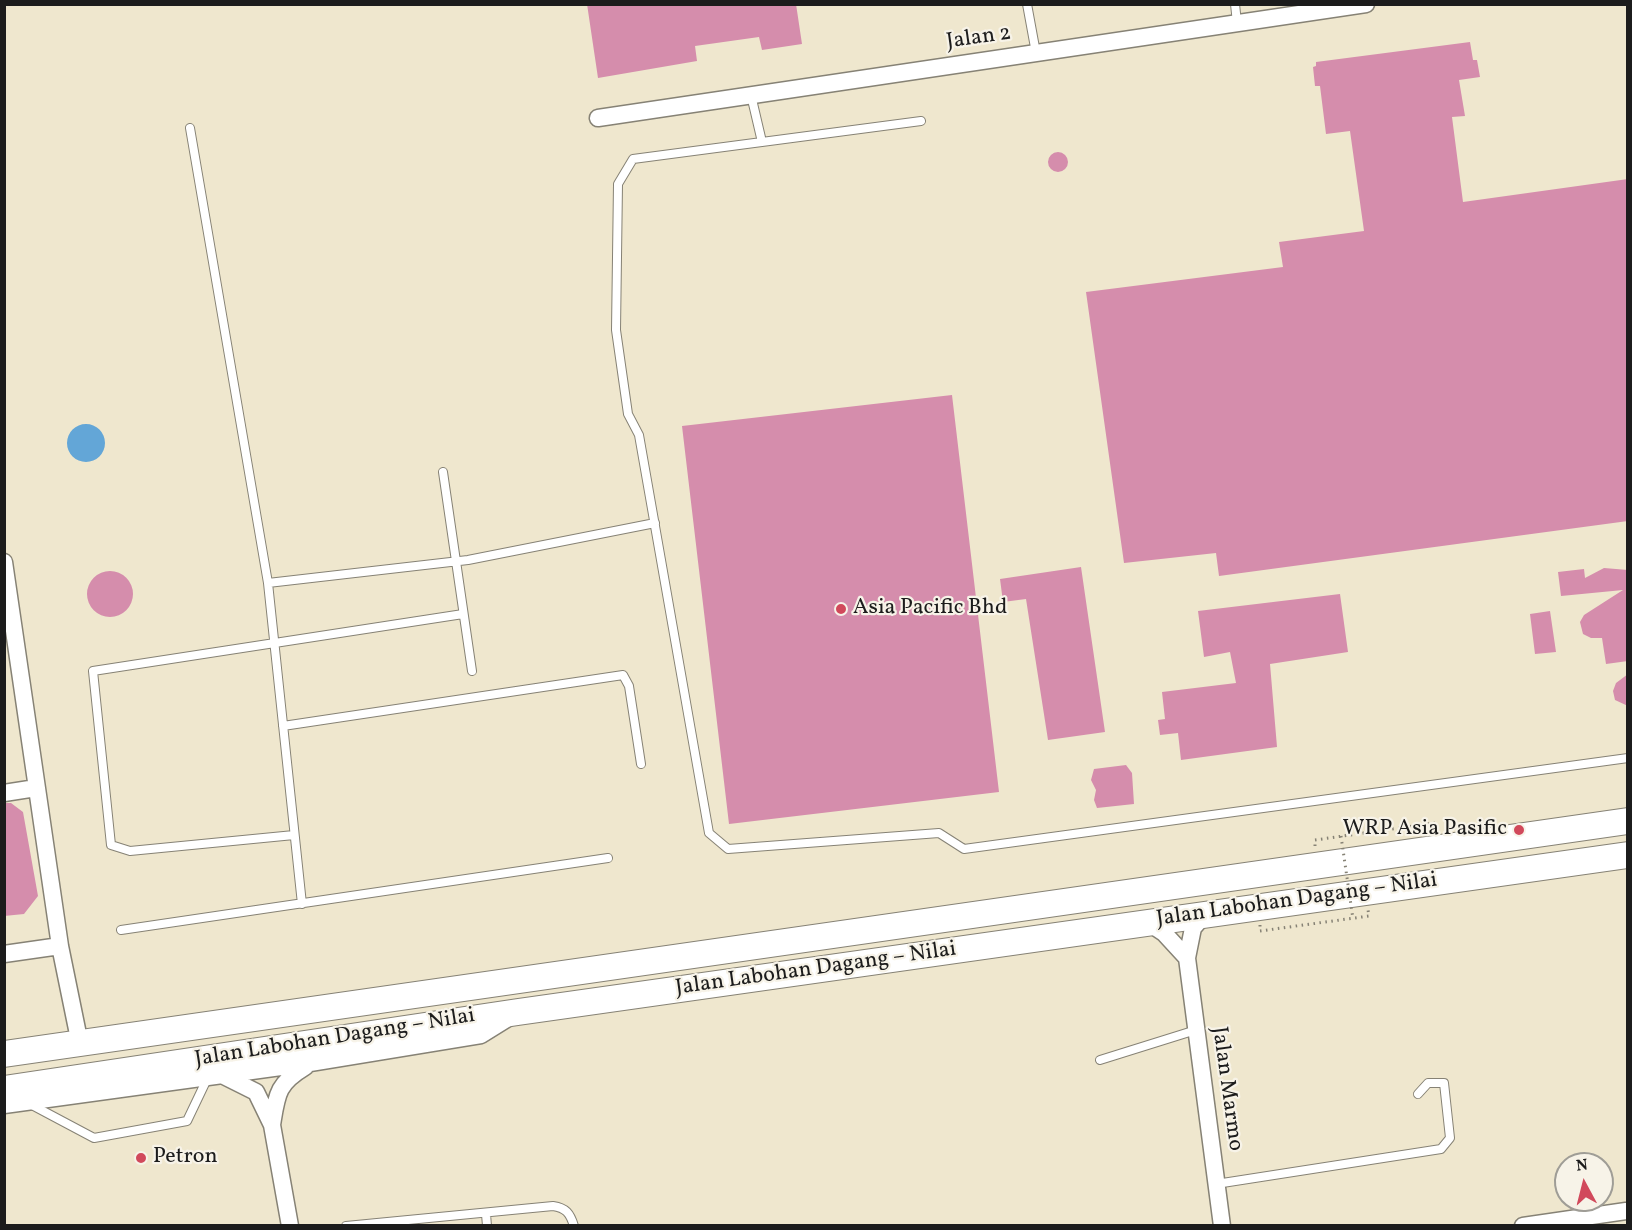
<!DOCTYPE html>
<html>
<head>
<meta charset="utf-8">
<style>
	body { margin:0 }
	#map { position:relative; width:1632px; height:1230px; overflow:hidden; background:#efe7ce; font-family:Vollkorn,serif }
	canvas { display:block }
	.frame { position:absolute; inset:0; border:6px solid #1c1c1c; pointer-events:none }
	.north { position:absolute; left:1554px; top:1152px; width:60px; height:60px; box-sizing:border-box; background:#f7f3e8; border:2px solid #9f9d96; border-radius:50%; rotate:353deg; font-size:16px; font-weight:700; line-height:24px; text-align:center; color:#1c1c1c }
	.north::after { content:''; display:block; margin:auto; width:21px; height:27px; background:#d1495b; clip-path:polygon(50% 0,100% 100%,50% 72%,0 100%) }
</style>
</head>
<body>
<div id="map">
<canvas width="1632" height="1230"></canvas>
<div class="frame"></div>
<div class="north">N</div>
</div>
<script>
const context = document.querySelector('canvas').getContext('2d');
context.lineJoin = 'round';
function paint(path, color) {
  context.fillStyle = color;
  context.fill(path, 'evenodd');
}
function trace(path, color, width, dash) {
  context.strokeStyle = color;
  context.lineWidth = width;
  context.lineCap = dash ? 'butt' : 'round';
  context.setLineDash(dash || []);
  context.stroke(path);
}
function write(font, color, halo, rows, align = 'center') {
  context.font = font + ' Vollkorn,serif';
  context.lineWidth = 4.5;
  context.setLineDash([]);
  context.textBaseline = 'middle';
  context.strokeStyle = halo;
  context.fillStyle = color;
  for (const [text, x, y, turn = 0] of rows) {
    context.save();
    context.translate(x, y);
    context.rotate((+turn || 0) * Math.PI / 180);
    context.textAlign = isNaN(turn) ? turn : align;
    if (halo) context.strokeText(text, 0, 0);
    context.fillText(text, 0, 0);
    context.restore();
  }
}
const water = new Path2D(`
	M67 443a19 19 0 1 1 38 0a19 19 0 1 1-38 0Z`);
const building = new Path2D(`
	M587,4H796L802,44L762,50L759,37L695,46L697,61L598,78Z
	M1470,42L1473,60H1477L1480,77L1459,80L1465,116L1452,117L1463,202L1628,179V521L1219,576L1216,553L1124,563L1086,292L1283,267L1279,242L1364,231L1350,131L1326,134L1320,86H1315L1313,67L1316,66V62Z
	M1048 162a10 10 0 1 1 20 0a10 10 0 1 1-20 0Z
	M952,395L999,792L729,824L682,426Z
	M1081,567L1105,732L1048,740L1026,599L1003,602L1000,579Z
	M1604,568L1628,570V661L1606,664L1602,638H1591L1583,634L1580,622L1584,615L1623,590L1561,596L1558,572L1584,569L1585,578Z
	M87 594a23 23 0 1 1 46 0a23 23 0 1 1-46 0Z
	M1340,594L1348,652L1270,664L1277,747L1181,760L1178,733L1160,735L1158,720L1165,719L1162,692L1236,683L1230,652L1204,657L1198,611Z
	M1550,611L1556,652L1535,654L1530,614Z
	M1628,674V706L1615,700L1613,691L1616,683Z
	M1126,765L1132,773L1134,804L1097,808L1094,800L1096,790L1091,780L1094,769Z
	M4,803H11L23,812L38,896L24,914L4,916Z`);
const path = new Path2D(`
	M1315,846V840L1434,823L1435,828
	M1260,925V931L1369,916L1368,910`);
const service = new Path2D(`
	M1027,4L1036,53
	M1235,4L1237,23
	M751,95L762,142
	M921,121L633,159L618,184L616,330L628,414L639,435L709,833L728,849L939,833L964,849L1628,758
	M190,128L268,583L302,904
	M443,472L472,671
	M268,583L468,560L655,523
	M283,726L623,675L629,686L641,764
	M294,835L130,851L111,845L93,671L463,614
	M121,930L608,858
	M1100,1060L1196,1030
	M30,1104L94,1138L187,1121L208,1077
	M1216,1184L1441,1149L1450,1138L1444,1083H1428L1418,1094
	M486,1214L487,1226
	M346,1226L553,1206C566,1208 570,1213 574,1226`);
const minor = new Path2D(`
	M598,118L1366,4
	M4,562L60,946L80,1044
	M4,793L36,788
	M1205,914L1193,928L1187,958L1222,1226
	M1149,923L1164,933L1187,958
	M4,954L60,946
	M224,1076L256,1092L272,1125C277,1094 277,1084 305,1067
	M4,1105L310,1063L481,1035L510,1017
	M272,1125L290,1226
	M1523,1226L1626,1211`);
const primary = new Path2D(`
	M4,1054L1628,821
	M4,1089L518,1012L1628,855`);
const pathBridge = new Path2D(`
	M1341,836L1353,919`);
const markers = [
	[841,609,6,"#d1495b"],
	[1519,830,6,"#d1495b"],
	[141,1158,6,"#d1495b"]
];
const streetNames = [
	["Jalan 2",979,39,-8],
	["Jalan Labohan Dagang ‒ Nilai",1297,901,-8],
	["Jalan Labohan Dagang ‒ Nilai",816,970,-8],
	["Jalan Labohan Dagang ‒ Nilai",335,1039,-9],
	["Jalan Marmo",1226,1089,82]
];
const poiNames = [
	["Asia Pacific Bhd",853,609],
	["WRP Asia Pasific",1507,830,"right"],
	["Petron",153,1158]
];
paint(water, '#63a6d7');
paint(building, '#d58dac');
trace(service, '#868275', 10);
trace(minor, '#868275', 19);
trace(primary, '#868275', 28);
trace(path, '#868275', 3, [1.5, 4.5]);
trace(service, '#fff', 8);
trace(minor, '#fff', 16);
trace(primary, '#fff', 26);
trace(pathBridge, '#868275', 3, [1.5, 4.5]);
for (const [x, y, r, color] of markers) {
  const dot = new Path2D();
  dot.arc(x, y, r, 0, 2 * Math.PI);
  context.fillStyle = color;
  context.fill(dot);
  trace(dot, '#f7f3e8', 2);
}
write('22px', '#1c1c1c', '#f7f3e8', streetNames);
write('22px', '#1c1c1c', '#f7f3e8', poiNames, 'left');
</script>
</body>
</html>
